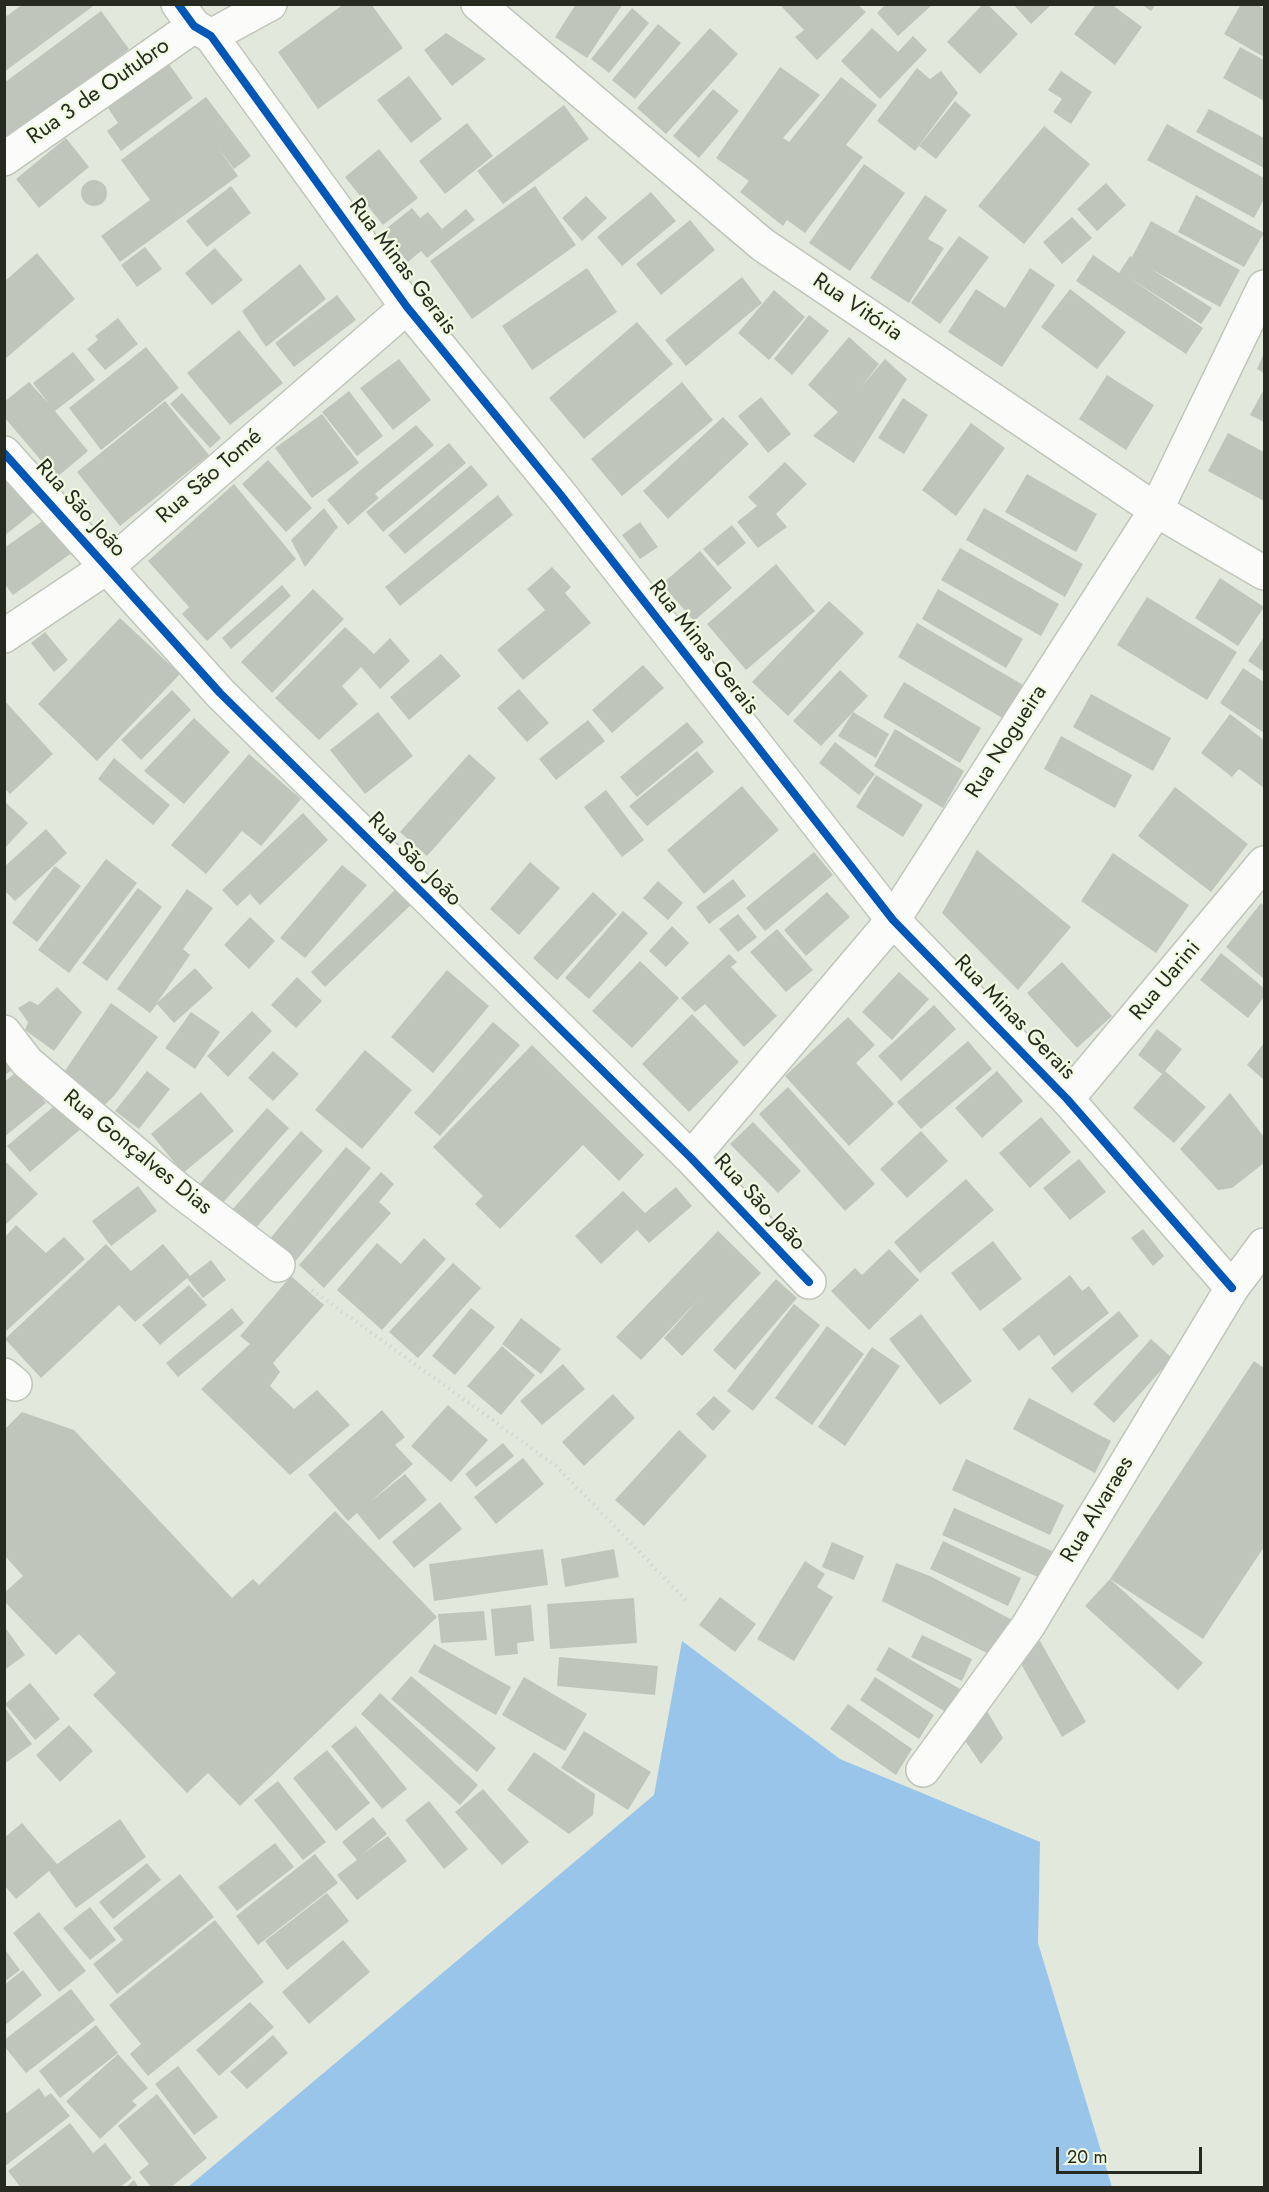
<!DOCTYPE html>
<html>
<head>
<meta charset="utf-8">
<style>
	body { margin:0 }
	#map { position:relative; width:1269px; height:2192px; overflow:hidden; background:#e2e8db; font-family:Jost,sans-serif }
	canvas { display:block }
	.frame { position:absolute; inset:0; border:6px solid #262a20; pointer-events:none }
	.scale { position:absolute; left:1056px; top:2147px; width:146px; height:27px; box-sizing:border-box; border:3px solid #262a20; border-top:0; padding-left:8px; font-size:18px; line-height:21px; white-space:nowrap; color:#262a20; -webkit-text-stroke:4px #f0fbe2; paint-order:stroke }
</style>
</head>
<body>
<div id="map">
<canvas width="1269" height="2192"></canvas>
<div class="frame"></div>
<div class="scale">20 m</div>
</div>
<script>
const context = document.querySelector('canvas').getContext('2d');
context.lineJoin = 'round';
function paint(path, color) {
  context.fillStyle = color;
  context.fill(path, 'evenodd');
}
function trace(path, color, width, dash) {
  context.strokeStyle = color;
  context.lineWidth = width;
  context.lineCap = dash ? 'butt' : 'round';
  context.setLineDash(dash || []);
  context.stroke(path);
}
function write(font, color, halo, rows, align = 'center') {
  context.font = font + ' Jost,sans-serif';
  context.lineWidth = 4.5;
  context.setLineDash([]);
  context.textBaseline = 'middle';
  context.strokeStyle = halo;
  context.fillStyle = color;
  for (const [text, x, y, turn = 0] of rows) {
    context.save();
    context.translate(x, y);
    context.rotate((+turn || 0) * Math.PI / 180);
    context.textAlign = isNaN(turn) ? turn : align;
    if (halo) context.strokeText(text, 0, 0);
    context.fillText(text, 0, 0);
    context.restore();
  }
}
const water = new Path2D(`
	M682,1641L840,1759L1040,1842L1038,1943L1112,2187H188L654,1795Z`);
const building = new Path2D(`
	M23,4H96L4,72V18Z
	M344,4H371L403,48L318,109L278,52Z
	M576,4H623L587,58L555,37Z
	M886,4H933L898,36L877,13Z
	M983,4H987L1018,34L980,74L947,42Z
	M1013,4H1052L1031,24Z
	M1096,4H1111L1142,27L1115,65L1074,34Z
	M1141,4H1156L1151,11Z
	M1241,4H1257L1264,9V57L1224,34Z
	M780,5H858L866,12L817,60L795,37L804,30Z
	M632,8L649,23L609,73L591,59Z
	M101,11L129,49L4,143V83Z
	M658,24L681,43L635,99L612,80Z
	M710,28L738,54L666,134L637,108Z
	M872,28L898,52L913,36L927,50L880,99L841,61Z
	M446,33L486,59L452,86L424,50Z
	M1240,47L1264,60V101L1223,78Z
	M169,64L193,98L121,151L107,131L118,123L108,108Z
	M780,67L820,95L783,138L789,142L841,77L877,105L846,145L863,157L805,233L787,220L783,226L740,192L749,181L716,158Z
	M917,68L930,79L941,71L958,93L915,151L877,121Z
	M1061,71L1092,92L1071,124L1053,112L1062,99L1048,90Z
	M409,76L442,119L411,143L377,100Z
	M713,89L739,111L699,158L673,136Z
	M206,97L251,156L234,169L218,148L238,176L120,262L101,236L150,200L121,160Z
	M955,101L971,115L936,159L919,146Z
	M564,105L589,139L503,204L477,171Z
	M1209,109L1264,138V168L1196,132Z
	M467,123L493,156L445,194L419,161Z
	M1167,124L1264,178V199L1254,218L1147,160Z
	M1044,126L1090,164L1024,244L978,206Z
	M66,138L89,167L39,208L16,179Z
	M379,149L418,198L383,225L345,177Z
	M864,164L905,193L850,271L809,243Z
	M81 193a13 13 0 1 1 26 0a13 13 0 1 1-26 0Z
	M1106,183L1126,205L1097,231L1077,209Z
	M231,186L251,213L207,247L186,221Z
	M535,186L576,245L472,319L430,261Z
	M651,192L676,221L622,266L597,237Z
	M925,195L947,210L928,239L944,248L909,303L870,278Z
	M1196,195L1264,233L1244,267L1178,232Z
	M586,196L607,218L582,241L562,218Z
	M412,208L420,218L428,212L442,229L466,209L475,220L427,258L421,251L408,262L382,232Z
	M1072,217L1092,238L1062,264L1043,242Z
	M690,220L715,250L661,295L636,264Z
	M1151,221L1240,270L1220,307L1151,269L1212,308L1201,324L1128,277L1203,328L1186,354L1076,281L1093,255L1119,273L1130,256L1132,257Z
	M959,236L989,257L940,324L911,303Z
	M145,247L162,269L137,287L121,265Z
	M215,248L243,280L212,305L185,273Z
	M37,253L75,299L5,359V281Z
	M300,264L326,299L266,347L242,311Z
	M587,268L617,312L532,370L502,326Z
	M1030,268L1055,285L1002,367L948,332L976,289L1005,308Z
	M742,277L762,303L686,366L665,340Z
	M1070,289L1126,332L1097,369L1041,327Z
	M774,290L805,317L769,360L738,333Z
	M337,295L356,320L294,367L275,343Z
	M809,315L829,331L792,375L774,359Z
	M118,318L138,344L105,370L87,349L98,340L95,336Z
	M637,322L673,364L584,439L549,398Z
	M239,330L283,383L230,425L187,373Z
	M849,337L879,364L861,387L885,359L907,379L854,463L813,436L838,412L808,385Z
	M146,347L179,388L101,450L69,408Z
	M73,352L95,380L55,411L88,451L56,478L4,417V402L29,382L49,404L33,383Z
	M1264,353V373L1257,369Z
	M399,359L431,400L393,430L360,388Z
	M1107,375L1154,405L1126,450L1079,419Z
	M682,382L713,420L622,496L591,459Z
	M1264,389V422L1250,415Z
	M349,391L383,436L357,456L322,412Z
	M182,393L221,438L210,448L170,404Z
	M761,397L791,434L768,453L738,416Z
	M903,398L928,415L904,454L878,438Z
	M165,401L209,455L120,526L77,472Z
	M322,414L359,463L312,498L275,448Z
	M723,417L749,444L668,519L643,491Z
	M971,423L1005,448L956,516L922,490Z
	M416,425L434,445L375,494L379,498L348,525L327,500L357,473Z
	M1228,433L1264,452V501L1208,471Z
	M449,443L466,463L383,532L366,512Z
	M268,460L312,508L286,532L242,484Z
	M785,462L807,484L776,514L787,527L758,548L737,522L757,506L748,497Z
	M471,465L488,485L405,554L388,535Z
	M12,474L39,508L4,536V480Z
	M1027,474L1097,514L1076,552L1005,512Z
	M234,484L296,559L207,641L182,614L189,607L148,561Z
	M498,495L513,515L400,606L385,587Z
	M324,508L338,527L305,567L291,540Z
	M984,508L1083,564L1065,597L966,540Z
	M51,515L76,550L13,595L4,583V548Z
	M640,522L658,547L640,559L622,535Z
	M732,525L746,543L718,566L703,549Z
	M960,548L1059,604L1041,636L941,580Z
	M700,551L732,588L694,621L662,584Z
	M776,564L815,611L746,670L707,624Z
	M552,567L571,587L565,593L591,623L523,680L497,650L545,610L527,589Z
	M1220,578L1264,607L1238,646L1195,618Z
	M282,585L291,596L231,649L222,638Z
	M313,589L344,619L272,693L241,662Z
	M938,589L1023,639L1006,668L922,619Z
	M1147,597L1237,652L1207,700L1117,645Z
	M829,601L864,633L788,716L752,682Z
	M120,618L180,674L97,761L38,704Z
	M917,623L1030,689L1011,723L898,657Z
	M345,627L374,654L390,638L410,661L380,689L361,667L342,686L358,704L319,740L275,698Z
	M45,632L68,660L54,672L31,643Z
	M1264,637V672L1248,661Z
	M441,654L461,676L409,720L390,697Z
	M643,665L664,688L612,733L592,710Z
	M1243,668L1264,682V733L1220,703Z
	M840,670L868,696L821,746L793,721Z
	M904,682L981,728L960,763L883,717Z
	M519,689L549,723L527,742L497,708Z
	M172,690L191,710L141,760L121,740Z
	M1091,694L1171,738L1153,771L1073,727Z
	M4,700L53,754L10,794L4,788Z
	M378,712L413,756L365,794L330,750Z
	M853,712L889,734L876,758L838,736Z
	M1230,714L1264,740V788L1239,769L1232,777L1201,753Z
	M194,718L230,752L184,804L144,771Z
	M588,720L605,741L556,780L539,759Z
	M687,722L704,742L637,797L620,777Z
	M895,729L964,771L943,808L874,766Z
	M1061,736L1132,775L1115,808L1044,769Z
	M835,742L875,774L859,795L819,763Z
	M697,751L714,772L647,826L629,806Z
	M249,754L301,799L261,846L242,831L206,874L171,845Z
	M469,754L496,778L427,856L400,832Z
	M114,758L170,805L153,825L98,779Z
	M876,775L923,805L903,837L856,807Z
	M742,786L779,830L704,894L667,850Z
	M1175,787L1248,844L1211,892L1138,836Z
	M606,790L644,840L622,857L584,807Z
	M4,801L28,823L4,849Z
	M303,813L328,840L260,905L250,894L237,906L222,890Z
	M46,829L67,853L15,901L4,890V867Z
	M977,850L1071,927L1018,990L942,913Z
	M814,852L833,875L765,931L746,908Z
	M1113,853L1189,905L1156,953L1081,901Z
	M106,859L137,883L69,973L38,950Z
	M530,862L560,888L519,935L490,909Z
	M342,865L367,885L305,958L280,938Z
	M55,866L81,886L37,942L12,923Z
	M733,879L746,896L709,924L696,907Z
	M658,881L683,903L668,920L643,898Z
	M400,885L415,901L325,987L311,972Z
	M138,888L162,907L107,981L82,963Z
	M187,889L213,908L183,949L190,955L157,1003L195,968L213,988L174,1023L157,1004L150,1013L117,989Z
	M593,892L617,914L557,980L533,958Z
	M827,892L850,917L806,956L784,930Z
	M1261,903L1264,906V979L1226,947Z
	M623,911L648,933L589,999L565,978Z
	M738,914L757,937L738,952L719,929Z
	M250,917L275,941L249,969L224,945Z
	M672,926L689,943L666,967L649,951Z
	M777,929L813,970L786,992L750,952Z
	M1221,953L1264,988V997L1248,1018L1200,980Z
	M729,954L737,962L731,967L777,1016L744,1047L705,1004L695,1012L681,998Z
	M640,961L679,998L632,1048L592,1011Z
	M1062,962L1112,1016L1077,1048L1027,993Z
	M447,970L489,1006L433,1073L391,1037Z
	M899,972L929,999L892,1040L862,1012Z
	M297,977L322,1001L296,1028L271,1005Z
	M57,987L82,1012L54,1051L25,1030L28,1022L18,1008L30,1001L38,1005Z
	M111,1003L158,1037L114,1096L99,1110L60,1078Z
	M934,1005L956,1029L901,1081L878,1056Z
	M252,1011L272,1031L228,1077L207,1056Z
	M191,1012L220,1032L195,1069L165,1048Z
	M692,1014L739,1062L689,1112L642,1064Z
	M848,1017L875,1045L856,1063L894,1104L849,1146L785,1076Z
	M493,1022L520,1045L440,1136L414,1113Z
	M1157,1029L1182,1049L1165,1071L1206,1107L1174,1143L1133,1108L1162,1074L1138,1055Z
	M968,1041L992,1069L921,1129L897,1102Z
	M1264,1043V1080L1247,1065Z
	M532,1045L644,1155L619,1181L583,1145L500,1229L475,1204L483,1196L433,1147Z
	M365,1050L412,1090L362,1149L315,1110Z
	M273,1051L299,1074L273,1101L248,1078Z
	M5,1061L12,1070L5,1075Z
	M19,1070L46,1103L4,1137V1082Z
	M147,1071L170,1089L139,1129L115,1111Z
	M997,1071L1023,1101L982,1138L955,1108Z
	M788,1087L875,1184L845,1211L759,1114Z
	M201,1092L234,1131L183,1173L151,1134Z
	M1230,1093L1264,1137V1163L1232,1188L1218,1190L1180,1149Z
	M60,1101L82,1128L30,1172L7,1146Z
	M267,1108L289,1128L220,1206L198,1186Z
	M1041,1117L1071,1152L1030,1188L999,1153Z
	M753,1122L801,1171L778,1193L730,1144Z
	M301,1131L323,1151L254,1230L232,1210Z
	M921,1131L948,1161L907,1198L880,1169Z
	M346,1147L371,1168L294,1263L268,1241Z
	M1079,1159L1106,1192L1070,1220L1043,1188Z
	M4,1160L38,1194L4,1226Z
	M381,1172L394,1184L379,1202L391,1213L324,1288L299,1265Z
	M966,1179L994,1210L920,1273L894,1242Z
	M138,1186L157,1211L111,1246L92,1221Z
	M676,1187L692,1206L649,1243L637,1230L601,1264L575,1236L623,1191L645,1213Z
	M16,1225L46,1253L64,1237L85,1259L4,1333V1238Z
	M1143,1229L1164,1256L1153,1266L1131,1238Z
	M718,1231L761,1273L682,1356L664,1338L699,1299L641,1360L616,1337Z
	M424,1238L446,1259L382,1330L337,1290L377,1243L401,1264Z
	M993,1241L1022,1279L980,1311L951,1273Z
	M106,1244L131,1271L163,1244L190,1276L211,1260L226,1280L203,1298L187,1278L135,1322L119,1305L41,1378L5,1339Z
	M889,1249L919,1280L869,1330L831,1291L855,1268L862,1275Z
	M453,1263L481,1288L418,1358L389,1332Z
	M1070,1275L1082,1291L1089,1286L1109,1313L1054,1356L1039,1335L1019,1351L1002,1329Z
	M291,1276L324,1305L273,1363L280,1372L270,1386L294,1409L317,1390L350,1425L290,1475L201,1389L250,1344L240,1336Z
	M776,1279L797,1298L735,1370L713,1350Z
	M189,1285L207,1305L160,1345L142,1325Z
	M794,1304L820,1325L753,1411L727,1391Z
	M232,1308L244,1323L178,1377L166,1363Z
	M471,1308L495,1327L455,1375L432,1356Z
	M1119,1311L1139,1336L1072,1393L1051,1368Z
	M921,1314L972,1381L940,1405L889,1339Z
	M521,1318L561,1349L541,1374L502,1344Z
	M827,1326L864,1354L812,1425L775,1398Z
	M1151,1339L1172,1358L1114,1423L1093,1404Z
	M502,1346L535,1375L501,1415L467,1386Z
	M872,1347L900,1366L845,1446L818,1427Z
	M1254,1361L1264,1368V1547L1203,1639L1110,1579Z
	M563,1364L585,1389L542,1425L520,1401Z
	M613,1394L635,1418L584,1466L562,1442Z
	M714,1396L731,1411L713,1431L696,1414Z
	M1029,1398L1111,1441L1095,1473L1013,1429Z
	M448,1405L488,1440L451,1482L411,1446Z
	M382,1410L405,1437L395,1445L413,1464L370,1502L405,1474L427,1500L379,1540L357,1513L348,1521L308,1475Z
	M22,1412L74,1430L232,1598L253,1579L259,1585L335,1511L437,1617L240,1806L208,1773L187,1793L93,1695L116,1673L79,1634L56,1655L4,1601V1593L23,1576L4,1555V1430Z
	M679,1430L707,1456L644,1526L615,1500Z
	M503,1443L514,1456L476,1487L465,1474Z
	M523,1458L544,1484L496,1524L474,1497Z
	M966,1459L1064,1505L1050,1535L952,1490Z
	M440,1502L462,1529L414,1568L392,1542Z
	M954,1508L1052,1551L1040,1578L942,1535Z
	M943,1541L1021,1578L1008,1606L930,1569Z
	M832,1542L864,1556L854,1580L822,1567Z
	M543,1549L548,1585L434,1601L429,1564Z
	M614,1549L619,1577L565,1587L561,1559Z
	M805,1561L825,1574L817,1587L833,1597L794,1661L757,1639Z
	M896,1563L930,1576L1014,1621L993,1656L882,1601Z
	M1110,1579L1203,1663L1178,1690L1085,1606Z
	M720,1597L756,1624L735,1652L699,1625Z
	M634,1598L637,1643L550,1649L547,1604Z
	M531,1605L534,1641L517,1643L518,1654L495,1656L491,1609Z
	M484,1611L487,1640L441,1643L438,1614Z
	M4,1626L25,1655L4,1670Z
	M922,1635L972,1659L962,1681L911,1657Z
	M1040,1641L1086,1722L1062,1737L1016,1655Z
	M434,1644L511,1687L496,1715L418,1672Z
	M889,1647L960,1689L946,1712L876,1670Z
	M559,1657L658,1666L655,1695L557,1686Z
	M411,1676L496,1748L477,1772L391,1699Z
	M524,1677L587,1714L565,1751L502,1715Z
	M875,1677L934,1715L919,1739L860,1700Z
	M30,1683L60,1719L35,1740L5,1704Z
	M380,1693L478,1785L460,1805L361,1714Z
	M848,1704L912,1749L896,1775L830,1729Z
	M983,1704L1003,1738L981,1764L961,1735Z
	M4,1707L32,1744L4,1764Z
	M69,1725L93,1751L60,1782L36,1755Z
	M356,1726L407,1789L382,1809L331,1746Z
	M584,1731L651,1772L628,1810L561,1768Z
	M327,1750L370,1803L336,1831L293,1778Z
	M534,1752L595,1794L593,1815L569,1834L507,1790Z
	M278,1781L326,1842L303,1860L254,1800Z
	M483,1789L529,1842L502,1865L455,1812Z
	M429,1801L468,1849L444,1869L405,1820Z
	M373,1817L387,1834L363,1854L388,1836L407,1861L357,1900L337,1875L357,1860L342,1842Z
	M120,1819L146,1857L76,1908L49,1871L16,1899L4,1885V1838L22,1823L57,1864Z
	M275,1843L294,1867L237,1911L218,1887Z
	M315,1854L338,1883L258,1945L236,1916Z
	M147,1863L161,1880L113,1919L99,1902Z
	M180,1874L214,1917L117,1994L93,1964L123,1940L113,1928Z
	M327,1893L349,1921L287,1970L265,1941Z
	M90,1907L116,1940L90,1960L63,1928Z
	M39,1912L86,1971L59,1992L13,1933Z
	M215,1920L264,1982L148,2076L130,2054L141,2044L109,2005Z
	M343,1940L370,1972L309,2024L282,1992Z
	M4,1951H6L20,1970L4,1982Z
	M23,1970L42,1995L4,2026V1985Z
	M71,1989L95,2020L26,2073L4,2046V2040Z
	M250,2002L274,2027L219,2076L196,2050Z
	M96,2025L118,2053L60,2098L39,2071Z
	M273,2035L288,2053L247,2089L230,2072Z
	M118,2054L148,2088L132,2101L137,2105L100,2139L66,2101Z
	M178,2066L218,2117L194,2135L155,2084Z
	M39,2088L45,2097L51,2093L70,2116L4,2167V2115Z
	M157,2094L207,2158L170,2188H152L139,2172L149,2164L118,2126Z
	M70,2123L93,2153L105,2143L132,2178L119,2188H21L8,2171Z
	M134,2180L139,2188H125Z`);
const path = new Path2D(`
	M312,1290L555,1465L688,1602`);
const street = new Path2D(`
	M478,4L763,245L1156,510L1264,573
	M211,36L270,4
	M4,159L194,26
	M4,453L220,693L691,1158L809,1282
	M4,636L107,567L407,307
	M4,1032L27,1062L179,1190L278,1265
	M1067,1099L1264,863
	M691,1158L893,920L1156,510L1264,287
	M4,1375L15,1384
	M923,1770L1028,1626L1232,1288L1264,1245`);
const secondary = new Path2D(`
	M178,4L194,26L211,36L407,307L560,494L893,920L1067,1099L1232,1288`);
const cycleway = new Path2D(`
	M178,4L194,26L211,36L407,307L560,494L893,920L1067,1099L1232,1288
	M4,453L220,693L691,1158L809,1282`);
const streetNames = [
	["Rua 3 de Outubro",99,92,-35],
	["Rua Minas Gerais",402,267,53],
	["Rua Vitória",857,308,34],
	["Rua São Tomé",210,477,-41],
	["Rua São João",80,509,48],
	["Rua Minas Gerais",703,648,52],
	["Rua Nogueira",1007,742,-57],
	["Rua São João",414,860,45],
	["Rua Uarini",1166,981,-50],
	["Rua Minas Gerais",1014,1018,46],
	["Rua Gonçalves Dias",137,1153,39],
	["Rua São João",759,1203,47],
	["Rua Alvaraes",1098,1510,-59]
];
paint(water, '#9ac5ea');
paint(building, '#c0c5bb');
trace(street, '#c0c5ba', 36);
trace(secondary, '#c0c5ba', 36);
trace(path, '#d4d5d2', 4, [1.5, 4.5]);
trace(street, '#fbfcfa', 33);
trace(secondary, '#fbfcfa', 33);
trace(cycleway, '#0057b8', 8);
write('22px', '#262a20', '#f0fbe2', streetNames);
</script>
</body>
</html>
